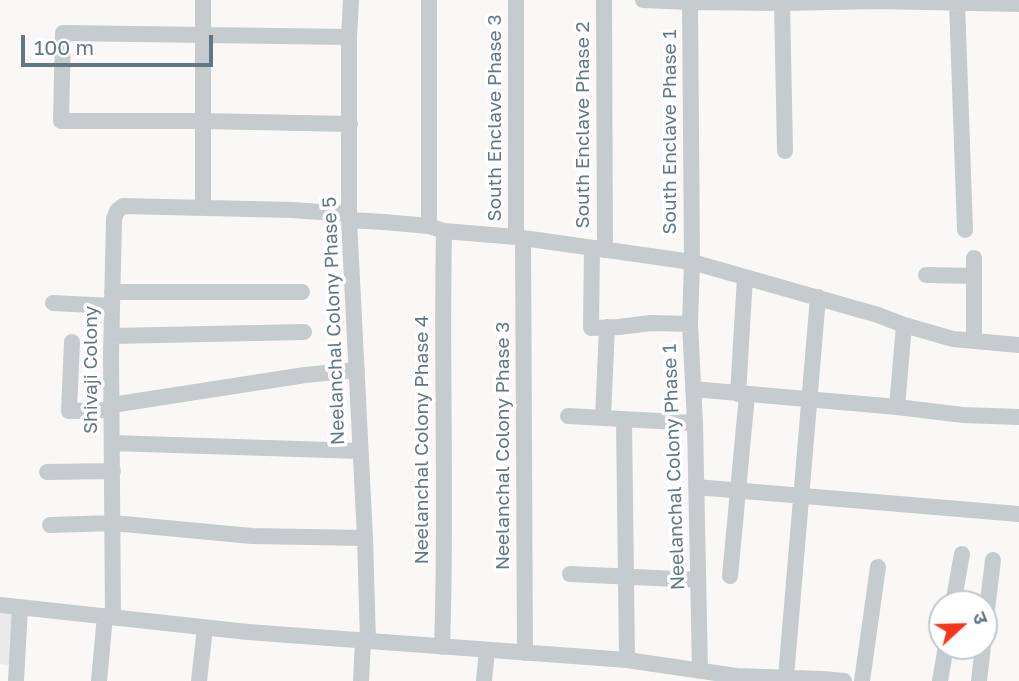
<!DOCTYPE html>
<html>
<head>
<meta charset="utf-8">
<style>
	body { margin:0 }
	#map { position:relative; width:1019px; height:681px; overflow:hidden; background:#f9f8f6; font-family:"Golos Text","Noto Sans Devanagari",sans-serif }
	canvas { display:block }
	.north { position:absolute; left:928px; top:590px; width:70px; height:70px; box-sizing:border-box; background:#fff; border:2px solid #c0c9ce; border-radius:50%; rotate:68deg; font-size:19px; font-weight:700; line-height:28px; text-align:center; color:#617884 }
	.north::after { content:''; display:block; margin:auto; width:24px; height:32px; background:#f4361a; clip-path:polygon(50% 0,100% 100%,50% 72%,0 100%) }
	.scale { position:absolute; left:21px; top:35px; width:192px; height:32px; box-sizing:border-box; border:4px solid #617884; border-top:0; padding-left:9px; font-size:21px; line-height:24px; white-space:nowrap; color:#617884; -webkit-text-stroke:5px #fff; paint-order:stroke }
</style>
</head>
<body>
<div id="map">
<canvas width="1019" height="681"></canvas>
<div class="north">उ</div>
<div class="scale">100 m</div>
</div>
<script>
const context = document.querySelector('canvas').getContext('2d');
context.lineJoin = 'round';
function paint(path, color) {
  context.fillStyle = color;
  context.fill(path, 'evenodd');
}
function trace(path, color, width, dash) {
  context.strokeStyle = color;
  context.lineWidth = width;
  context.lineCap = dash ? 'butt' : 'round';
  context.setLineDash(dash || []);
  context.stroke(path);
}
function write(font, color, halo, rows, align = 'center') {
  context.font = font + ' "Golos Text",sans-serif';
  context.lineWidth = 7;
  context.setLineDash([]);
  context.textBaseline = 'middle';
  context.strokeStyle = halo;
  context.fillStyle = color;
  for (const [text, x, y, turn = 0] of rows) {
    context.save();
    context.translate(x, y);
    context.rotate((+turn || 0) * Math.PI / 180);
    context.textAlign = isNaN(turn) ? turn : align;
    if (halo) context.strokeText(text, 0, 0);
    context.fillText(text, 0, 0);
    context.restore();
  }
}
const built = new Path2D(`
	M0,613L14,614L11,665L0,664Z`);
const minor = new Path2D(`
	M351,0L349,37V220L365,538L368,641
	M604,0L605,250
	M643,0L690,2L782,3L878,1L1019,4
	M690,2L692,262L690,324L695,423L700,671
	M957,2L965,230
	M782,3L785,151
	M349,37L63,33L61,121H203L350,124
	M203,208V0
	M349,220L384,222L429,226L444,231L516,237L692,262L878,315L904,325L953,339L1019,345
	M429,226V0
	M516,237V0
	M523,238L525,653
	M592,248L591,328L619,327L651,323L690,324
	M926,275L974,276
	M112,292H302
	M53,303L112,306
	M112,336L304,332
	M974,341V258
	M72,342L69,411L112,410
	M693,389L897,407L963,415L1019,417
	M738,394L745,277
	M112,405L305,375L357,370
	M897,407L904,325
	M568,416L695,423
	M603,417L607,327
	M624,419L627,660
	M112,443L360,451
	M47,472L113,471
	M696,487L1019,514
	M50,525L113,523L252,536L365,538
	M570,574L698,580
	M730,576L747,395
	M953,604L962,554
	M0,605L248,632L627,660L736,676L823,679L844,681
	M113,617L111,354L114,219L117,211L123,206L292,210L349,214
	M984,635L993,560
	M442,647C447,509 441,370 444,231
	M786,677L818,297
	M16,681L20,607
	M99,681L105,616
	M199,681L205,628
	M361,681L363,640
	M484,681L487,650
	M862,681L878,567
	M940,681L946,646
	M979,681L983,646`);
const streetNames = [
	["South Enclave Phase 3",495,118,-90],
	["South Enclave Phase 2",583,125,-90],
	["South Enclave Phase 1",670,132,-90],
	["Neelanchal Colony Phase 5",334,321,-92],
	["Shivaji Colony",91,370,-90],
	["Neelanchal Colony Phase 4",422,440,-90],
	["Neelanchal Colony Phase 3",503,446,-90],
	["Neelanchal Colony Phase 1",674,467,-92]
];
paint(built, '#e9eae9');
trace(minor, '#c6cbce', 16);
write('19px', '#617884', '#fff', streetNames);
</script>
</body>
</html>
